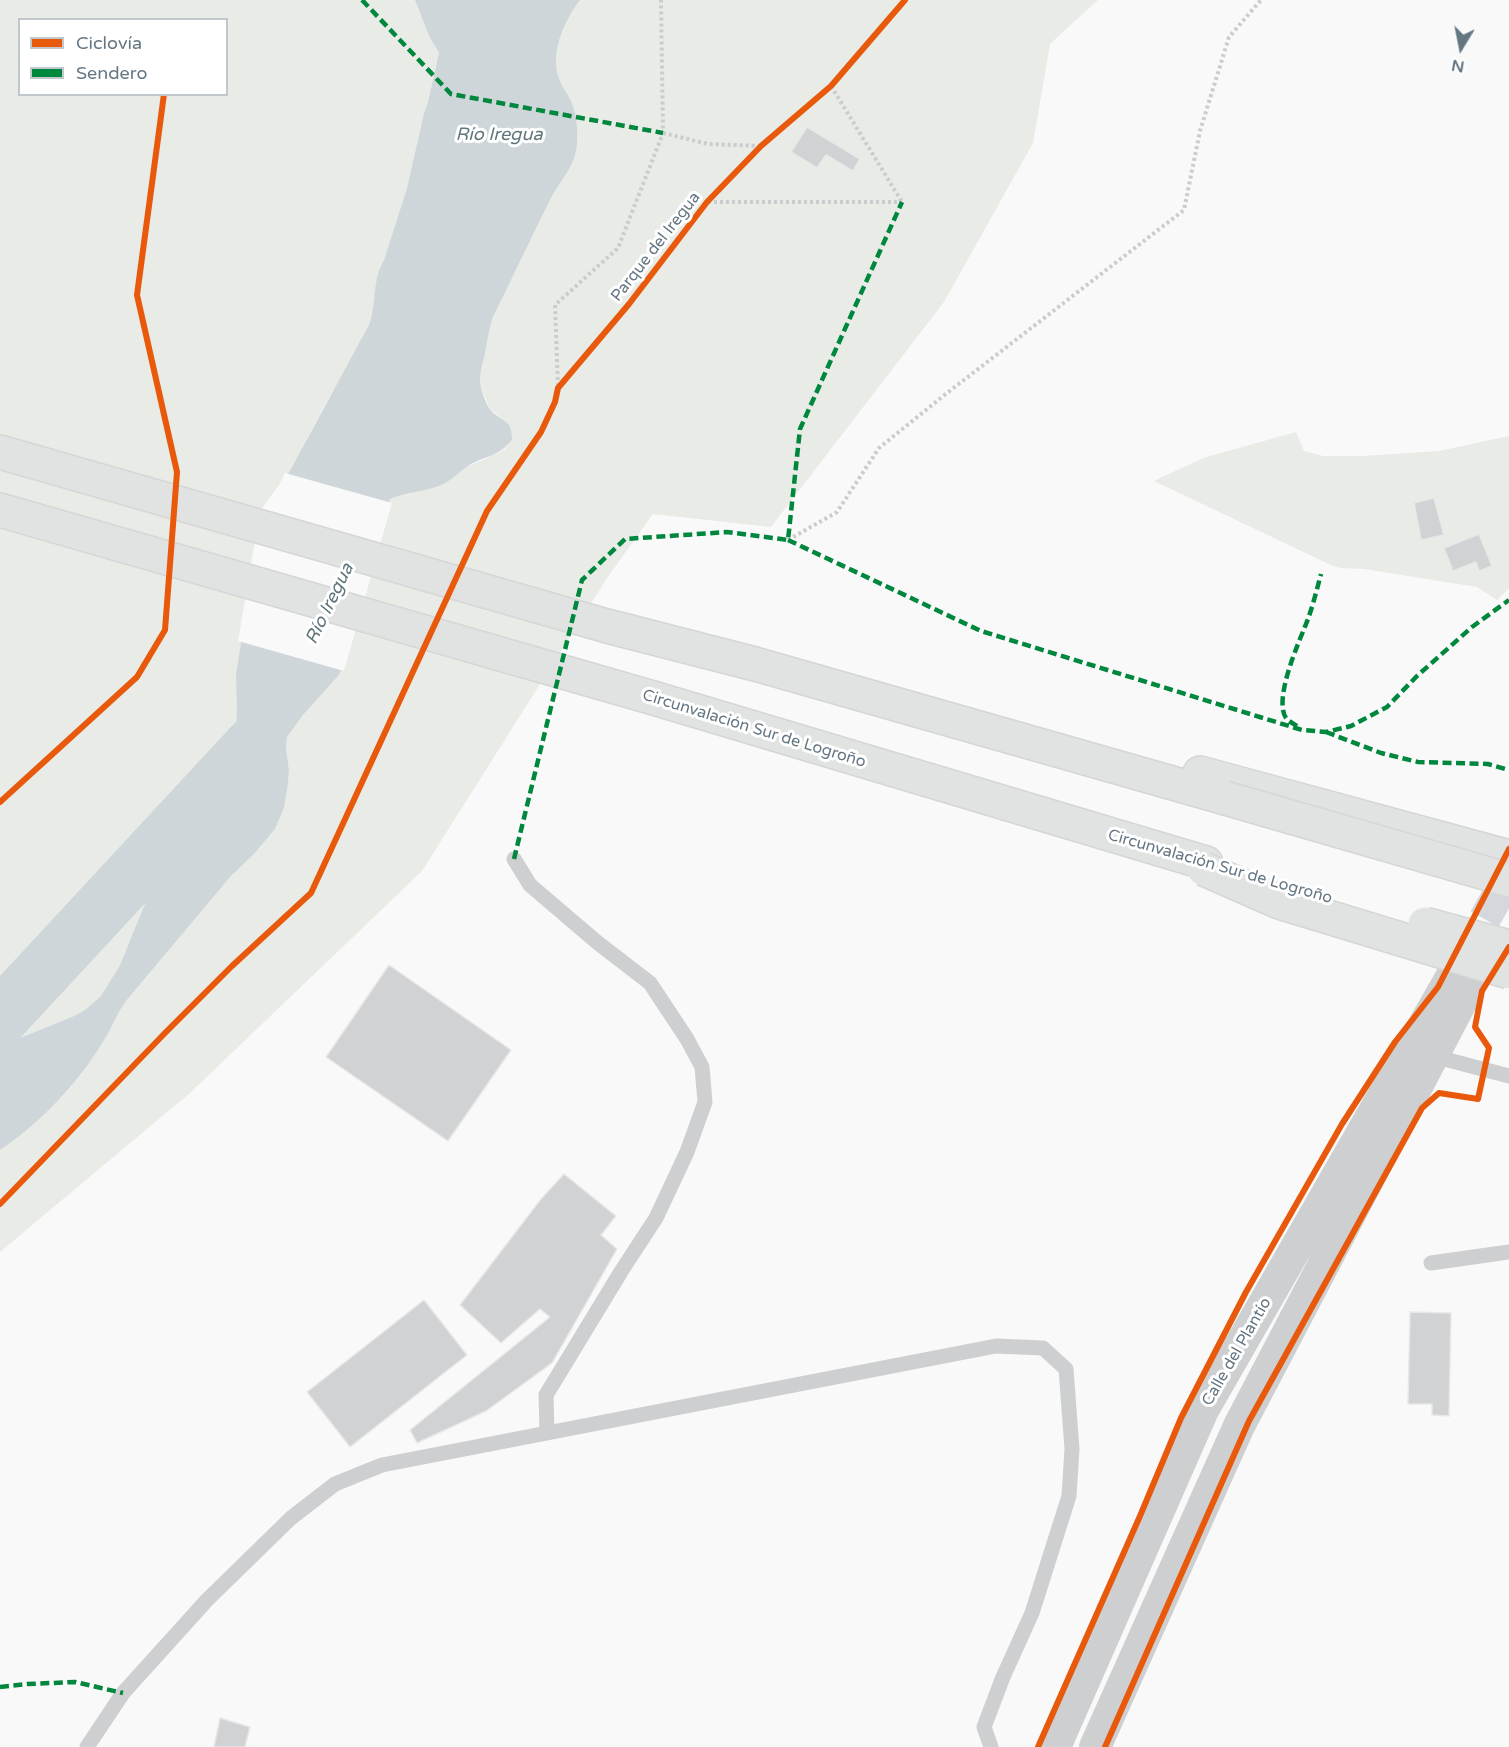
<!DOCTYPE html>
<html>
<head>
<meta charset="utf-8">
<style>
	body { margin:0 }
	#map { position:relative; width:1509px; height:1747px; overflow:hidden; background:#f9f9f9; font-family:"Varela Round",sans-serif }
	canvas { display:block }
	.legend { position:absolute; left:18px; top:18px; width:210px; height:78px; box-sizing:border-box; background:#fff; border:2px solid #c1c8cd; margin:0; padding:8px 10px; list-style:none; font-size:18px; color:#657683 }
	.legend li { display:flex; align-items:center; gap:12px; height:30px }
	.legend b { width:30px; border:2px solid #c1c8cd }
	.north { position:absolute; left:1431px; top:18px; width:60px; height:60px; -webkit-text-stroke:4px #fff; paint-order:stroke; rotate:190deg; font-size:16px; font-weight:700; line-height:24px; text-align:center; color:#657683 }
	.north::after { content:''; display:block; margin:auto; width:21px; height:27px; background:#657683; clip-path:polygon(50% 0,100% 100%,50% 72%,0 100%) }
</style>
</head>
<body>
<div id="map">
<canvas width="1509" height="1747"></canvas>
<ul class="legend">
<li><b style="height:8px;background:#e8590c"></b>Ciclovía</li>
<li><b style="height:8px;background:#00873e"></b>Sendero</li>
</ul>
<div class="north">N</div>
</div>
<script>
const context = document.querySelector('canvas').getContext('2d');
context.lineJoin = 'round';
function paint(path, color) {
  context.fillStyle = color;
  context.fill(path, 'evenodd');
}
function trace(path, color, width, dash) {
  context.strokeStyle = color;
  context.lineWidth = width;
  context.lineCap = dash ? 'butt' : 'round';
  context.setLineDash(dash || []);
  context.stroke(path);
}
function write(font, color, halo, rows, align = 'center') {
  context.font = font + ' "Varela Round",sans-serif';
  context.lineWidth = 6;
  context.setLineDash([]);
  context.textBaseline = 'middle';
  context.strokeStyle = halo;
  context.fillStyle = color;
  for (const [text, x, y, turn = 0] of rows) {
    context.save();
    context.translate(x, y);
    context.rotate((+turn || 0) * Math.PI / 180);
    context.textAlign = isNaN(turn) ? turn : align;
    if (halo) context.strokeText(text, 0, 0);
    context.fillText(text, 0, 0);
    context.restore();
  }
}
const green = new Path2D(`
	M0,0H415L429,36L439,53L428,102L424,113L407,188L384,260C372,279 379,302 371,322C359,351 341,376 326,403C314,424 304,446 291,468L237,707L236,727L227,747L215,765L188,826L169,854L120,965L101,996L85,1010L74,1016L0,1046ZM20,20H226V94H20Z
	M580,0H1098L1050,44L1033,143L944,302L771,527L653,514L607,578L422,871L190,1093L0,1252V1150C41,1123 81,1080 106,1037C113,1025 118,1012 126,1001L231,876L254,854L275,829L284,808L288,784L289,770L286,748L287,737L303,715L339,675L343,665L390,499L488,458L505,449L512,440L507,422L490,409L482,390L480,379L489,327L493,317C512,279 530,240 549,202C558,183 575,168 577,146C578,129 577,111 569,97C566,91 562,87 560,81C549,54 564,21 580,0Z
	M1296,432L1304,451L1323,456H1363L1439,451L1509,436V588L1497,600L1477,587L1364,569L1341,568L1333,566L1154,481L1203,458Z`);
const water = new Path2D(`
	M415,0H580C564,21 549,54 560,81C562,87 566,91 569,97C577,111 578,129 577,145C575,168 558,183 549,202C530,240 512,279 493,317C488,331 487,344 484,358C482,366 480,374 480,381C481,390 485,401 489,408C499,422 512,416 512,440C497,458 486,455 468,466C460,471 453,479 445,483C428,492 407,491 390,499L343,665L339,675L303,715L287,737L286,748L289,770L288,784L284,808L275,829L254,854L231,876L126,1001C118,1012 113,1025 106,1037C81,1080 41,1123 0,1150V1046L74,1016L85,1010L101,996L120,965L157,875L169,854L189,826L215,765L227,747L236,727L237,707L236,675L262,512L281,487L369,325C377,304 372,279 384,260L407,188L424,113L428,102L439,53L429,36Z`);
const pier = new Path2D(`
	M285,473L392,503L344,671L238,641L260,511L279,485Z`);
const river = new Path2D(`
	M0,1018L252,746`);
const building = new Path2D(`
	M807,127L860,159L853,171L826,155L817,168L791,152Z
	M1434,498L1444,535L1421,540L1414,503Z
	M1479,534L1492,566L1479,571L1476,562L1453,571L1444,548Z
	M389,965L511,1050L448,1141L326,1057Z
	M564,1174L616,1216L601,1235L617,1249L552,1363L486,1411L417,1443L410,1430L550,1317L540,1309L501,1343L460,1305L541,1199Z
	M424,1300L467,1355L350,1447L307,1392Z
	M1410,1312L1451,1313L1449,1416L1432,1415V1404H1408Z
	M220,1718L250,1727L245,1747H214Z`);
const streetTunnel = new Path2D(`
	M1461,961L1509,876`);
const path = new Path2D(`
	M831,86L902,202
	M663,133L708,144L761,146
	M708,202H902
	M558,386L555,305L618,248L663,133L661,0
	M487,511C514,472 547,434 558,388L629,304L707,202L761,146L831,86L905,0
	M788,540L837,512L879,448L947,393L1184,210L1200,131L1229,37L1261,0`);
const lane = new Path2D(`
	M514,859L530,885L598,943L650,983L687,1039L702,1067L705,1102L687,1152L656,1218L622,1270L546,1395L547,1433
	M1433,1056L1509,1076
	M1431,1263L1509,1252
	M87,1747L123,1693L207,1600L291,1518L335,1484L382,1465L996,1346L1043,1348L1066,1369L1072,1449L1069,1496L1032,1613L1003,1677L984,1727L991,1747`);
const street = new Path2D(`
	M1055,1747L1203,1410L1453,974
	M1095,1747L1239,1426L1468,989`);
const highway = new Path2D(`
	M0,452L607,626L755,664L1225,798
	M0,510L650,697L1206,863
	M1200,773L1509,857`);
const highwayBridge = new Path2D(`
	M1225,798L1509,880
	M1204,869L1279,902L1509,972
	M1425,924L1509,947`);
const quiet = new Path2D(`
	M362,0L451,94L663,133
	M788,540L981,631L1302,730L1326,732L1351,726L1387,707L1417,676L1472,627L1509,600
	M1297,726C1294,724 1288,721 1286,718C1273,698 1300,640 1308,619C1313,605 1317,589 1321,574
	M1326,732L1381,753L1418,762L1488,764L1509,770
	M514,859L582,580L625,539L727,532L788,540L800,429L902,202
	M0,1687L27,1684L75,1682L123,1693`);
const cycleway = new Path2D(`
	M0,802L137,677L165,630L177,472L137,295L164,94
	M0,1204L164,1034L232,966L311,893L487,511L541,432L555,402L558,388L629,304L707,202L761,146L831,86L905,0
	M1038,1747L1140,1516L1181,1418L1246,1292L1342,1124L1395,1042L1438,987L1509,849
	M1105,1747L1249,1421L1422,1108L1439,1093L1478,1099L1489,1048L1475,1027L1482,991L1509,947`);
const streetNames = [
	["Parque del Iregua",656,247,-52],
	["Circunvalación Sur de Logroño",754,729,17],
	["Circunvalación Sur de Logroño",1220,867,16],
	["Calle del Plantío",1237,1352,-60]
];
const waterNames = [
	["Río Iregua",499,135],
	["Río Iregua",330,604,-64]
];
paint(green, '#e8ebe6');
paint(water, '#ced6d9');
paint(pier, '#f9f9f9');
trace(river, '#ced6d9', 57);
paint(building, '#d0d2d3');
trace(building, '#e8e8e8', 1.5);
trace(streetTunnel, '#d4d8dc', 32, [32, 16]);
trace(highway, '#d5d6d6', 36);
trace(path, '#cbcccd', 4, [3, 3]);
trace(lane, '#cecfd0', 15);
trace(street, '#cecfd0', 32);
trace(highway, '#e1e2e2', 33);
trace(highwayBridge, '#d5d6d6', 36, []);
trace(highwayBridge, '#e1e2e2', 33);
trace(quiet, '#00873e', 4.5, [9, 4.5]);
trace(cycleway, '#e8590c', 6);
write('16px', '#657683', '#fff', streetNames);
write('italic 18px', '#60757c', '#fff', waterNames);
</script>
</body>
</html>
